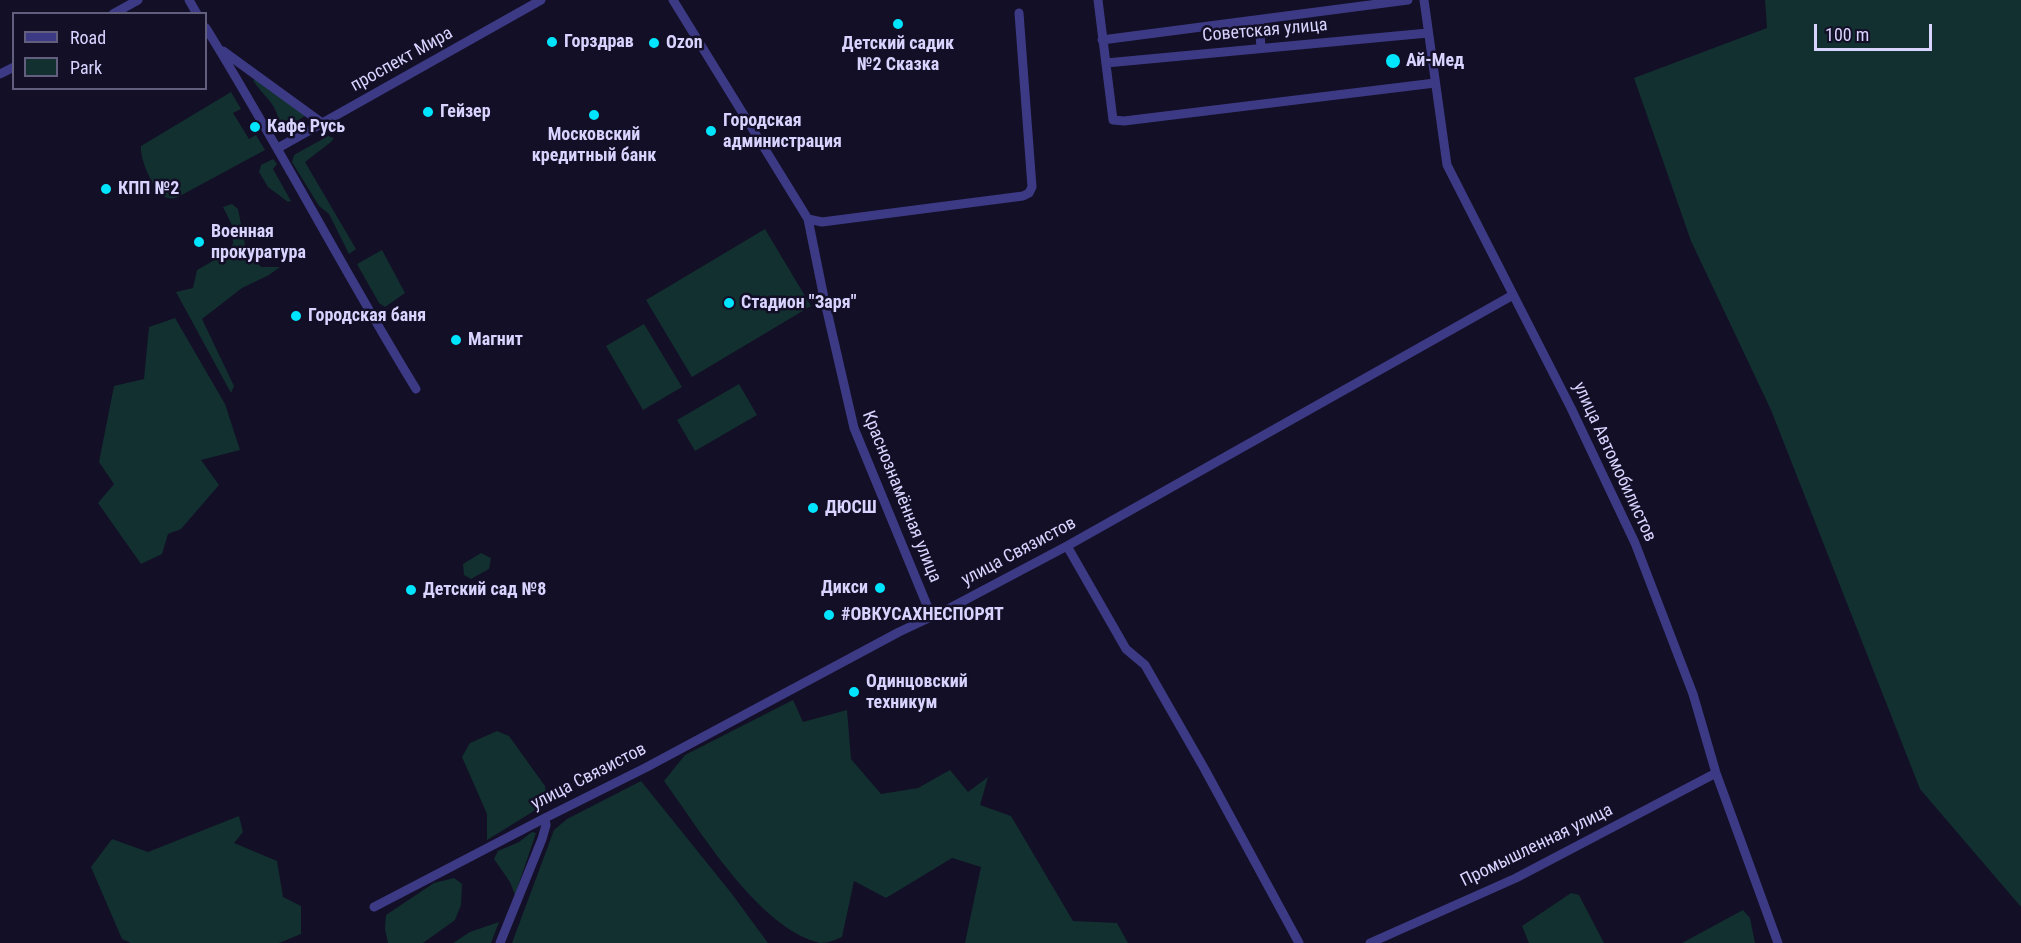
<!DOCTYPE html>
<html>
<head>
<meta charset="utf-8">
<style>
	body { margin:0 }
	#map { position:relative; width:2021px; height:943px; overflow:hidden; background:#130f26; font-family:"Roboto Condensed",sans-serif }
	canvas { display:block }
	.legend { position:absolute; left:12px; top:12px; width:195px; height:78px; box-sizing:border-box; background:#130f26; border:2px solid #625e7d; margin:0; padding:8px 10px; list-style:none; font-size:18px; color:#d9d4ff }
	.legend li { display:flex; align-items:center; gap:12px; height:30px }
	.legend b { width:30px; border:2px solid #625e7d }
	.scale { position:absolute; left:1814px; top:24px; width:118px; height:27px; box-sizing:border-box; border:3px solid #d9d4ff; border-top:0; padding-left:8px; font-size:18px; line-height:21px; white-space:nowrap; color:#d9d4ff; -webkit-text-stroke:4px #130f26; paint-order:stroke }
</style>
</head>
<body>
<div id="map">
<canvas width="2021" height="943"></canvas>
<ul class="legend">
<li><b style="height:8px;background:#3d3a85"></b>Road</li>
<li><b style="height:16px;background:#12302f"></b>Park</li>
</ul>
<div class="scale">100 m</div>
</div>
<script>
const context = document.querySelector('canvas').getContext('2d');
context.lineJoin = 'round';
function paint(path, color) {
  context.fillStyle = color;
  context.fill(path, 'evenodd');
}
function trace(path, color, width, dash) {
  context.strokeStyle = color;
  context.lineWidth = width;
  context.lineCap = dash ? 'butt' : 'round';
  context.setLineDash(dash || []);
  context.stroke(path);
}
function write(font, color, halo, rows, align = 'center') {
  context.font = font + ' "Roboto Condensed",sans-serif';
  context.lineWidth = 5;
  context.setLineDash([]);
  context.textBaseline = 'middle';
  context.strokeStyle = halo;
  context.fillStyle = color;
  for (const [text, x, y, turn = 0] of rows) {
    context.save();
    context.translate(x, y);
    context.rotate((+turn || 0) * Math.PI / 180);
    context.textAlign = isNaN(turn) ? turn : align;
    if (halo) context.strokeText(text, 0, 0);
    context.fillText(text, 0, 0);
    context.restore();
  }
}
const green = new Path2D(`
	M1765,0H2021V907L1920,789L1771,410L1691,241L1634,78L1767,28Z
	M255,79L302,113L305,116L282,130L276,121L278,117C274,101 261,94 253,80Z
	M231,92L241,109L233,113L249,139L256,135L265,150L178,197C175,198 172,199 168,198C155,196 139,158 141,146Z
	M328,136L334,138L331,142L305,162L356,249L349,254L329,214L319,206L292,162L294,155Z
	M273,159L277,164L273,169L291,201L288,202L268,187L259,172L261,165Z
	M232,204L238,209L246,250L261,267H280L269,275L242,288L202,319L234,386L231,393L176,292L193,288L197,270L220,257L233,244L232,225L223,207Z
	M765,229L811,306L692,377L646,300Z
	M382,250L405,293L385,307L379,303L357,264Z
	M175,318L225,404L240,450L201,460L219,485L181,529L168,534L162,554L141,564L98,503L114,484L99,462L114,386L144,379L149,327Z
	M644,324L682,387L643,410L606,346Z
	M739,384L757,415L695,451L677,420Z
	M481,553L491,558L489,569L471,579L464,575L463,564Z
	M793,700L803,722L847,710L851,759L881,794L918,788L950,770L968,792L988,777L980,805L1011,816L1073,921L1117,923L1128,943H965L981,867L952,858L886,898L854,881L842,937C835,940 828,943 820,943C758,928 700,830 664,781L685,755Z
	M497,731L509,736L545,786L547,803L487,840V814L462,757L470,743Z
	M641,781L732,894L768,943H512L554,830L567,819Z
	M239,816L243,832L234,843L277,861L283,897L301,906V934L279,943H131L122,939L91,867L112,839L148,852Z
	M532,832L536,833L515,895L510,882L494,859L498,851L519,842Z
	M454,878L462,884L461,905L455,920L423,943H388L385,929L386,915L434,883Z
	M1571,893L1579,895L1604,943H1529L1522,926Z
	M1743,910L1750,918L1755,943H1682Z
	M499,922L491,943H453L470,932Z`);
const minor = new Path2D(`
	M189,0L197,14
	M673,0L808,219L824,298L854,428L931,615
	M1098,0L1113,120L1124,121L1435,83
	M1424,0L1447,165L1571,408L1635,543L1693,694L1716,773L1778,943
	M113,14L138,0
	M1259,20L1261,48
	M206,28C279,146 343,270 416,389
	M1102,40L1408,0
	M223,51L322,123
	M1106,63L1428,33
	M0,74L14,67
	M278,148L541,0
	M808,219L822,222L1023,196L1029,193L1032,187L1019,13
	M1067,546L1126,649L1145,665L1204,768L1299,943
	M374,907L545,818L645,768L899,632L948,609L1067,546L1513,295
	M500,943L542,839L546,825L545,818
	M1370,943L1516,878L1716,773`);
const markers = [
	[898,24,6,"#00e5ff"],
	[552,42,6,"#00e5ff"],
	[654,43,6,"#00e5ff"],
	[1393,61,8,"#00e5ff"],
	[428,112,6,"#00e5ff"],
	[594,115,6,"#00e5ff"],
	[255,127,6,"#00e5ff"],
	[711,131,6,"#00e5ff"],
	[106,189,6,"#00e5ff"],
	[199,242,6,"#00e5ff"],
	[729,303,6,"#00e5ff"],
	[296,316,6,"#00e5ff"],
	[456,340,6,"#00e5ff"],
	[813,508,6,"#00e5ff"],
	[880,588,6,"#00e5ff"],
	[411,590,6,"#00e5ff"],
	[829,615,6,"#00e5ff"],
	[854,692,6,"#00e5ff"]
];
const streetNames = [
	["Советская улица",1265,31,-5],
	["проспект Мира",402,60,-29],
	["улица Автомобилистов",1614,462,65],
	["Краснознамённая улица",901,497,68],
	["улица Связистов",1019,552,-28],
	["улица Связистов",589,777,-27],
	["Промышленная улица",1537,846,-26]
];
const poiNames = [
	["Горздрав",564,42],
	["Ozon",666,43],
	["Детский садик",898,44,"center"],
	["№2 Сказка",898,65,"center"],
	["Ай-Мед",1406,61],
	["Гейзер",440,112],
	["Городская",723,121],
	["администрация",723,142],
	["Кафе Русь",267,127],
	["Московский",594,135,"center"],
	["кредитный банк",594,156,"center"],
	["КПП №2",118,189],
	["Военная",211,232],
	["прокуратура",211,253],
	["Стадион \"Заря\"",741,303],
	["Городская баня",308,316],
	["Магнит",468,340],
	["ДЮСШ",825,508],
	["Дикси",868,588,"right"],
	["Детский сад №8",423,590],
	["#ОВКУСАХНЕСПОРЯТ",841,615],
	["Одинцовский",866,682],
	["техникум",866,703]
];
paint(green, '#12302f');
trace(minor, '#3d3a85', 9);
for (const [x, y, r, color] of markers) {
  const dot = new Path2D();
  dot.arc(x, y, r, 0, 2 * Math.PI);
  context.fillStyle = color;
  context.fill(dot);
  trace(dot, '#130f26', 2);
}
write('18px', '#d9d4ff', '#130f26', streetNames);
write('bold 18px', '#d9d4ff', '#130f26', poiNames, 'left');
</script>
</body>
</html>
